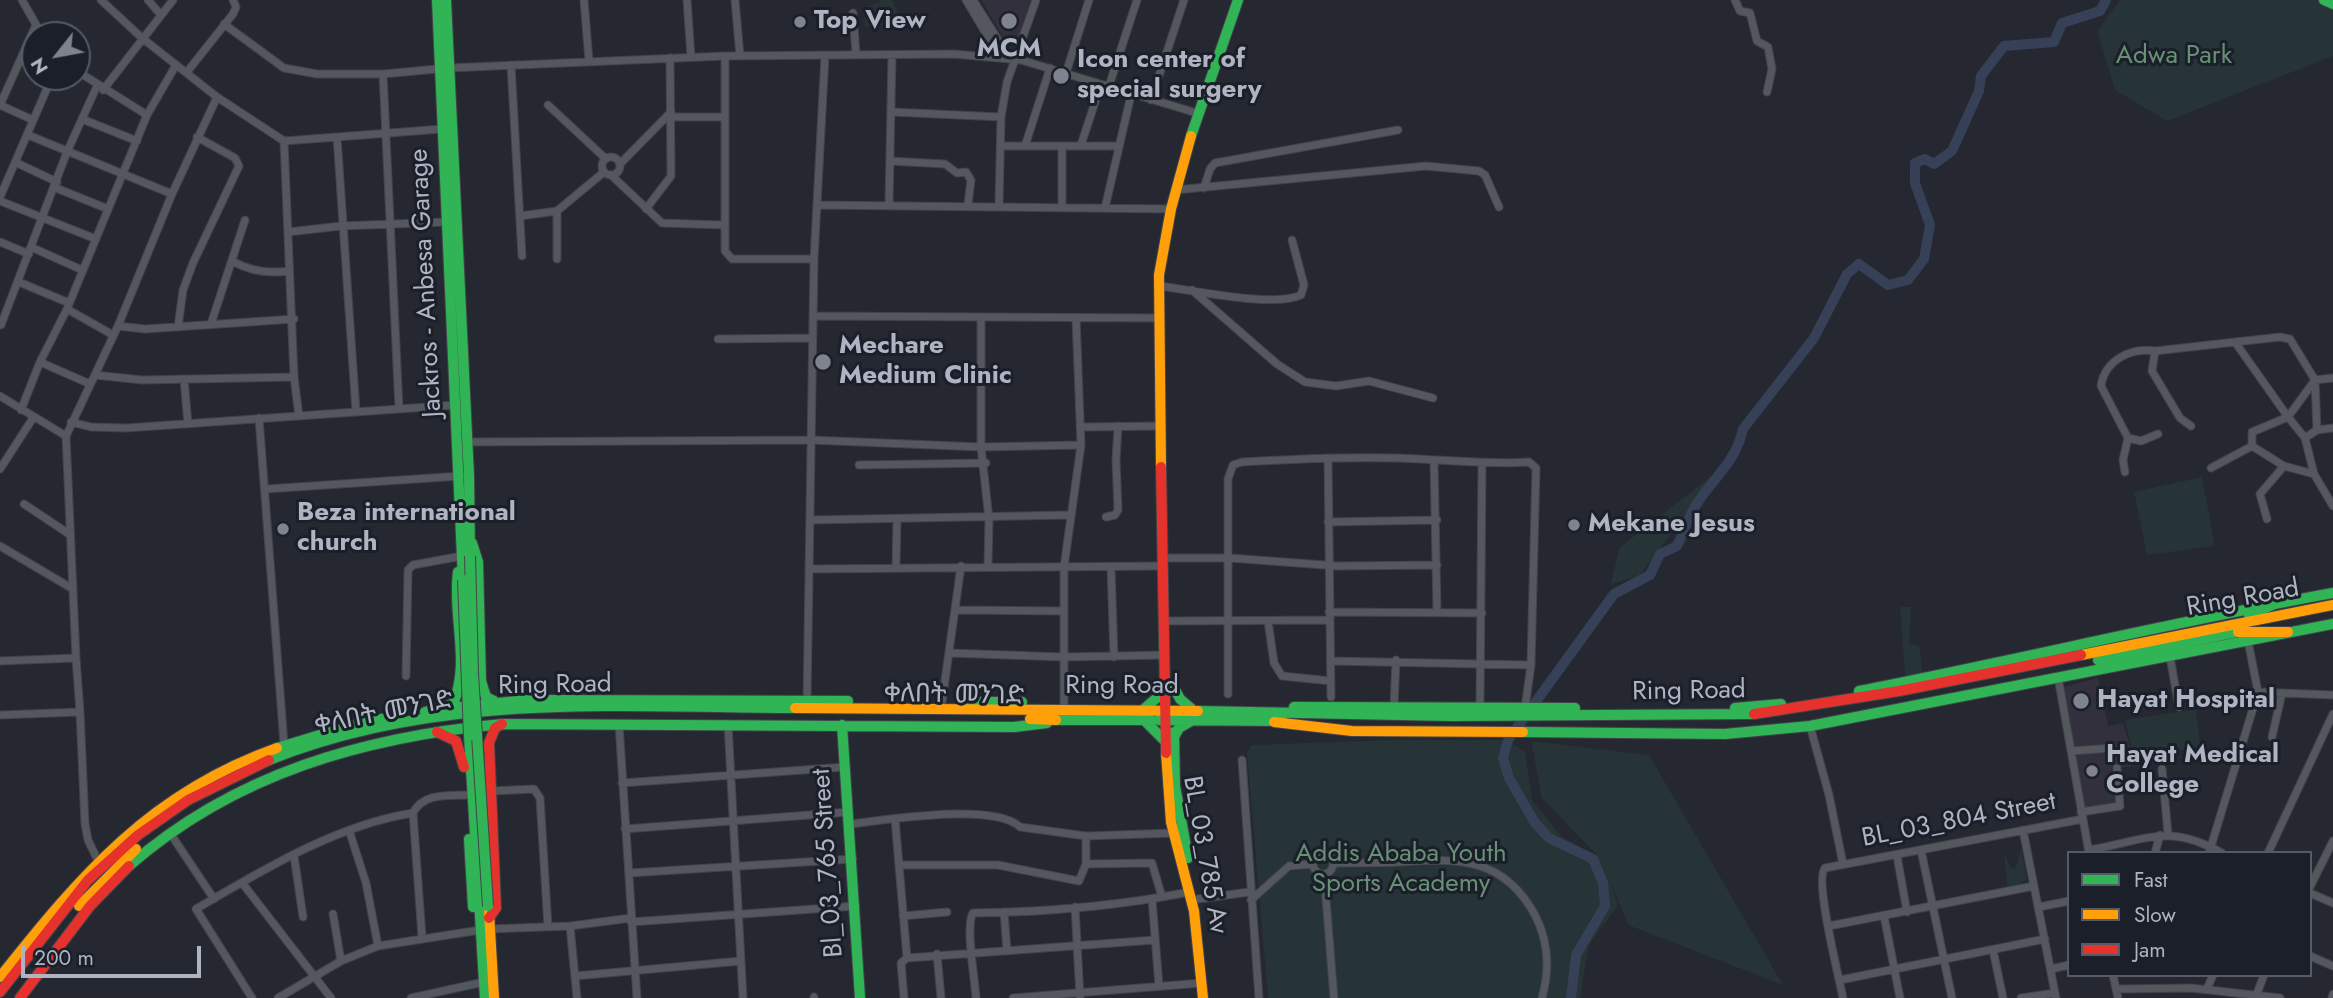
<!DOCTYPE html>
<html>
<head>
<meta charset="utf-8">
<style>
	body { margin:0 }
	#map { position:relative; width:2333px; height:998px; overflow:hidden; background:#252830; font-family:Jost,sans-serif }
	canvas { display:block }
	.legend { position:absolute; left:2067px; top:851px; width:245px; height:126px; box-sizing:border-box; background:#1a1f29; border:2px solid #555b66; margin:0; padding:9px 12px; list-style:none; font-size:21px; color:#aeb4c2 }
	.legend li { display:flex; align-items:center; gap:14px; height:35px }
	.legend b { width:35px; border:2px solid #555b66 }
	.north { position:absolute; left:21px; top:21px; width:70px; height:70px; box-sizing:border-box; background:#1a1f29; border:2px solid #555b66; border-radius:50%; rotate:239deg; font-size:19px; font-weight:700; line-height:28px; text-align:center; color:#aeb4c2 }
	.north::after { content:''; display:block; margin:auto; width:24px; height:32px; background:#7e838f; clip-path:polygon(50% 0,100% 100%,50% 72%,0 100%) }
	.scale { position:absolute; left:21px; top:946px; width:180px; height:32px; box-sizing:border-box; border:4px solid #aeb4c2; border-top:0; padding-left:9px; font-size:21px; line-height:24px; white-space:nowrap; color:#aeb4c2; -webkit-text-stroke:5px #1a1f29; paint-order:stroke }
</style>
</head>
<body>
<div id="map">
<canvas width="2333" height="998"></canvas>
<ul class="legend">
<li><b style="height:9px;background:#30b455"></b>Fast</li>
<li><b style="height:9px;background:#ff9f0a"></b>Slow</li>
<li><b style="height:9px;background:#e5322d"></b>Jam</li>
</ul>
<div class="north">N</div>
<div class="scale">200 m</div>
</div>
<script>
const context = document.querySelector('canvas').getContext('2d');
context.lineJoin = 'round';
function paint(path, color) {
  context.fillStyle = color;
  context.fill(path, 'evenodd');
}
function trace(path, color, width, dash) {
  context.strokeStyle = color;
  context.lineWidth = width;
  context.lineCap = dash ? 'butt' : 'round';
  context.setLineDash(dash || []);
  context.stroke(path);
}
function write(font, color, halo, rows, align = 'center') {
  context.font = font + ' Jost,"Noto Sans Ethiopic",sans-serif';
  context.lineWidth = 6;
  context.setLineDash([]);
  context.textBaseline = 'middle';
  context.strokeStyle = halo;
  context.fillStyle = color;
  for (const [text, x, y, turn = 0] of rows) {
    context.save();
    context.translate(x, y);
    context.rotate((+turn || 0) * Math.PI / 180);
    context.textAlign = isNaN(turn) ? turn : align;
    if (halo) context.strokeText(text, 0, 0);
    context.fillText(text, 0, 0);
    context.restore();
  }
}
const medical = new Path2D(`
	M981,0H1031L1017,42H1006Z
	M2098,678L2108,726L2123,723L2136,766L2117,768L2120,806L2085,809L2063,692L2064,687Z`);
const green = new Path2D(`
	M882,0H892L902,22L865,27V8Z
	M2120,0H2333V56L2167,121L2115,90L2097,31Z
	M1719,470L1640,575L1611,584L1619,548Z
	M2202,477L2215,546L2147,555L2134,492Z
	M1900,607H1911L1909,643L1919,646L1923,674L1905,675Z
	M2196,709L2200,747L2169,752L2170,761L2136,766L2125,720Z
	M1391,740H1507L1525,752L1532,800L1562,837L1599,857L1542,798L1531,741L1649,755L1783,985L1628,925L1609,878L1618,905L1589,945L1580,998H1268L1247,753L1251,745Z
	M2021,848L2027,879L2008,891L2004,852L2011,869L2016,867Z`);
const river = new Path2D(`
	M1571,998L1576,955L1605,906L1603,883L1593,859L1549,838L1535,823L1509,778L1503,758L1508,740L1614,594L1650,575L1660,554L1677,546C1684,533 1688,517 1696,505C1713,478 1736,462 1743,429L1814,338L1847,274L1859,264L1888,285L1908,280L1924,259L1930,225L1915,183V163L1925,159L1934,164L1952,151L1979,91L1981,76L2004,46L2054,42L2062,23L2100,11L2106,0`);
const street = new Path2D(`
	M22,0L42,35
	M101,0L142,38L217,97L284,141L442,129
	M148,0L161,15
	M584,0L589,61
	M687,0L691,57
	M735,0L740,56
	M966,0L1000,57
	M973,0L1009,57
	M1735,0L1740,11L1750,13L1757,41L1768,47L1772,69L1767,92
	M853,13L856,54
	M224,24L284,68L317,74H383L448,68L725,56L954,54L1021,60L1200,114
	M725,56V251L732,259H814
	M511,65L522,256
	M77,71L147,115
	M187,72L233,14L236,7L233,0
	M1066,73L1089,0
	M383,74L399,408
	M1109,86L1137,0
	M103,90L173,0
	M1151,100L1184,0
	M0,105L35,27
	M0,105L33,120
	M548,105L606,159
	M892,112L1001,117
	M672,117H725
	M82,119L137,141
	M28,135L172,194
	M337,137L356,411
	M284,141L294,377L299,416
	M1081,145L1101,84
	M1000,146H1118
	M1025,146L1050,68
	M1062,146V206
	M602 166a9 9 0 1 1 18 0a9 9 0 1 1-18 0Z
	M890,161L945,164L957,173L966,172L971,180L968,204
	M15,162L57,182
	M620,164L671,112
	M611,175L662,223L724,225
	M56,188L108,209
	M1204,188L1210,169L1215,163L1398,130
	M1175,190L1426,166L1479,171L1485,175L1499,207
	M0,197L52,77
	M0,201L96,239
	M889,204L892,55
	M818,205L1171,209
	M999,205L1001,117L1007,82L1036,0
	M1105,208L1131,95
	M646,209L671,176L670,58
	M520,216L557,211L604,172
	M288,232L341,226L446,222
	M0,242L29,254
	M31,247L82,270
	M557,259V211
	M232,261C250,271 269,274 289,271
	M19,282L69,303
	M1159,286C1193,290 1273,308 1301,295L1304,285L1292,240
	M1192,290L1277,364L1305,382L1336,386L1369,381L1433,398
	M67,309L113,335
	M813,316L1160,318
	M981,319V447L989,519L988,565
	M211,324L245,220
	M1,325L67,152L97,86
	M118,326L145,329L294,319
	M178,327L183,290L193,263L239,166L235,158L197,137
	M718,339L812,338
	M2235,342L2288,417L2252,432V446
	M2155,351L2280,337L2290,339L2315,380L2317,430
	M40,362L90,384
	M95,375L142,380L294,377
	M184,379L188,424
	M0,396L66,436
	M21,410L40,362L67,309L147,115L176,65
	M259,418L284,744
	M71,422L91,427L126,428L456,405
	M1082,427L1162,426
	M2333,428L2317,430L2305,438L2314,474L2333,506
	M2128,438L2141,441L2158,434
	M2305,438L2288,417L2315,380L2333,378
	M467,442L811,440L981,447L1081,445
	M1328,458L1331,697
	M1434,460L1437,612
	M859,465L986,463
	M2211,468L2252,446L2284,466L2314,474
	M0,469L33,418
	M2125,472L2123,460L2128,438L2101,386C2105,360 2131,347 2155,351L2152,371L2180,418L2191,426
	M266,489L461,476
	M24,504L69,534
	M1106,517L1115,515L1118,510L1116,460L1118,426
	M2267,519L2260,494L2284,466
	M810,520L1069,515
	M1328,522L1437,520
	M0,546L73,589
	M1168,558H1230L1338,566L1437,565
	M896,567L897,520
	M1111,568L1114,657
	M809,569L1161,566
	M957,610L1063,611
	M1329,612L1482,613
	M1169,621L1330,620
	M1268,621L1274,663L1282,676L1331,681
	M949,653L1064,657L1165,655
	M2170,657L2179,707
	M0,661L76,658L66,436L118,326L172,194L217,97
	M1331,661L1531,665
	M406,676L408,570L413,565L462,556
	M2058,677L2089,853
	M2258,692L2333,695
	M1228,694V479L1233,465L1242,462C1292,459 1343,457 1394,458C1439,459 1484,465 1529,462L1536,468L1531,665L1525,708
	M807,701L814,259L825,56
	M942,702L961,566
	M1394,706L1396,660
	M1480,707L1482,464
	M1064,710V567L1081,445L1076,318
	M80,712L85,824L88,840L99,863
	M0,715L80,712L76,658
	M619,724L637,998
	M728,724L743,998
	M1810,726L1829,795L1843,864
	M2272,737L2282,693
	M2071,751L2112,748
	M1242,760L1259,998
	M2162,769L2168,834
	M622,783L845,767
	M491,791L534,789L540,798L548,927
	M2081,812L2120,806L2117,768
	M895,819L907,958
	M850,824C887,820 994,802 1020,827L1086,836L1174,833
	M625,829L849,812
	M349,830L366,883L378,946
	M2023,830L2056,998
	M170,833L214,899
	M1921,850L1952,998
	M2089,850C2145,841 2167,822 2222,853
	M2155,853L2160,835
	M2209,853L2258,692L2248,641
	M2268,853L2333,714
	M1313 864a10 10 0 1 1 20 0a10 10 0 1 1-20 0Z
	M294,856L303,917
	M1897,856L1907,912
	M1333,863C1356,863 1379,863 1402,862C1460,858 1504,858 1535,915C1549,942 1550,969 1542,998
	M1086,864L1152,863L1162,897
	M900,865H998L1079,881L1086,864V836
	M629,873L853,859
	M1324,874L1334,998
	M243,884L331,998
	M2310,887L2333,841
	M2310,893L2333,903
	M1152,899L1159,986
	M1198,899L1249,892
	M1251,900L1289,866L1313,864
	M1075,907L1080,997
	M2039,907L2069,901
	M1004,912L1007,951
	M333,914L341,961
	M903,916L947,912
	M1884,916L1900,998
	M631,922L856,906
	M570,926L577,998
	M1829,926L2034,886
	M490,929L570,926L631,918
	M422,937L413,813C423,793 446,796 466,795
	M1993,950L2003,998
	M937,954L941,998
	M2310,956L2333,966
	M2051,969L2069,965
	M2113,975L2118,998
	M575,976L741,961
	M1840,980L2045,939
	M2116,989L2191,988L2280,998
	M2207,989L2213,975
	M2256,996L2264,975
	M814,997V998
	M252,998L196,909C263,870 336,825 413,813
	M278,998L341,961L378,946L480,930
	M411,998L484,982
	M904,998L901,963L907,958L1155,940
	M976,998C975,980 965,925 973,913C1045,912 1119,906 1189,892
	M1013,998L1202,983
	M1843,998C1839,977 1814,879 1825,868L2083,819
	M2021,998L2055,993
	M2332,998L2333,994`);
const fast = new Path2D(`
	M437,0L463,580
	M446,0L469,476L470,556
	M2324,0L2333,4
	M1191,136L1238,0
	M472,543L478,562L481,681L486,697L494,701
	M2249,615L2275,604
	M2098,660L2242,631
	M1172,684L1180,699L1193,710
	M1859,691C2017,660 2174,622 2333,593
	M965,702H1022
	M1294,707L1575,708
	M448,708L528,700L848,701
	M1735,708L1781,704
	M1144,709L1166,690
	M1198,711L1452,716L1754,714
	M425,712L453,704C471,662 452,616 458,572
	M1056,720H1151
	M1144,720L1164,740
	M1158,720L1282,721
	M842,725L860,998
	M1174,732L1175,786L1188,858
	M1523,732L1725,734L1810,726L2333,624
	M469,736L485,998
	M1174,737L1179,728L1193,720
	M277,748L353,725L397,716
	M269,760C437,692 618,707 795,708
	M469,839L473,907
	M129,866C235,773 365,737 502,724L1014,727L1047,723`);
const slow = new Path2D(`
	M1161,467L1159,275L1171,209L1191,136
	M2238,632H2288
	M2081,655L2333,605
	M795,708L1198,711
	M1030,719L1056,720
	M1274,722L1352,731L1523,732
	M1166,753L1171,822L1194,911L1203,998
	M79,906L136,849
	M489,912L494,998
	M0,977C81,875 150,793 277,748`);
const jam = new Path2D(`
	M1161,467L1166,753
	M1754,714L1899,691L2081,655
	M437,732L456,741L464,767
	M489,918L496,908L489,743L495,728L502,724
	M0,992L88,880L138,835L188,800L269,760
	M20,998L90,906L129,866`);
const fastBridge = new Path2D(`
	M470,556L473,674L488,906
	M463,580L469,736`);
const markers = [
	[1009,21,9,"#7e838f"],
	[800,22,7,"#7e838f"],
	[1061,76,9,"#7e838f"],
	[823,362,9,"#7e838f"],
	[1574,525,7,"#7e838f"],
	[283,529,7,"#7e838f"],
	[2081,701,9,"#7e838f"],
	[2092,771,7,"#7e838f"]
];
const poiNames = [
	["Top View",814,22],
	["MCM",1009,50,"center"],
	["Icon center of",1077,61],
	["special surgery",1077,91],
	["Mechare",839,347],
	["Medium Clinic",839,377],
	["Beza international",297,514],
	["church",297,544],
	["Mekane Jesus",1588,525],
	["Hayat Hospital",2097,701],
	["Hayat Medical",2106,756],
	["College",2106,786]
];
const parkNames = [
	["Adwa Park",2174,57],
	["Addis Ababa Youth",1401,855],
	["Sports Academy",1401,885]
];
const streetNames = [
	["Jackros - Anbesa Garage",427,283,-93],
	["Ring Road",2243,599,-10],
	["Ring Road",555,686,-1],
	["Ring Road",1122,687],
	["Ring Road",1689,692,-1],
	["ቀለበት መንገድ",954,696,1],
	["ቀለበት መንገድ",384,714,-11],
	["BL_03_804 Street",1959,821,-11],
	["BL_03_785 Av",1204,855,80],
	["Bl_03_765 Street",829,863,-94]
];
paint(medical, '#32303c');
paint(green, '#263337');
trace(river, '#364158', 10);
trace(street, '#414349', 9);
trace(fast, '#414349', 12);
trace(slow, '#414349', 12);
trace(jam, '#414349', 12);
trace(street, '#55575e', 7);
trace(fast, '#30b455', 10);
trace(slow, '#ff9f0a', 10);
trace(jam, '#e5322d', 10);
trace(fastBridge, '#42454d', 12, []);
trace(fastBridge, '#30b455', 10);
for (const [x, y, r, color] of markers) {
  const dot = new Path2D();
  dot.arc(x, y, r, 0, 2 * Math.PI);
  context.fillStyle = color;
  context.fill(dot);
  trace(dot, '#1a1f29', 2.5);
}
write('bold 26px', '#aeb4c2', '#1a1f29', poiNames, 'left');
write('26px', '#689075', '#1a1f29', parkNames);
write('26px', '#aeb4c2', '#1a1f29', streetNames);
</script>
</body>
</html>
